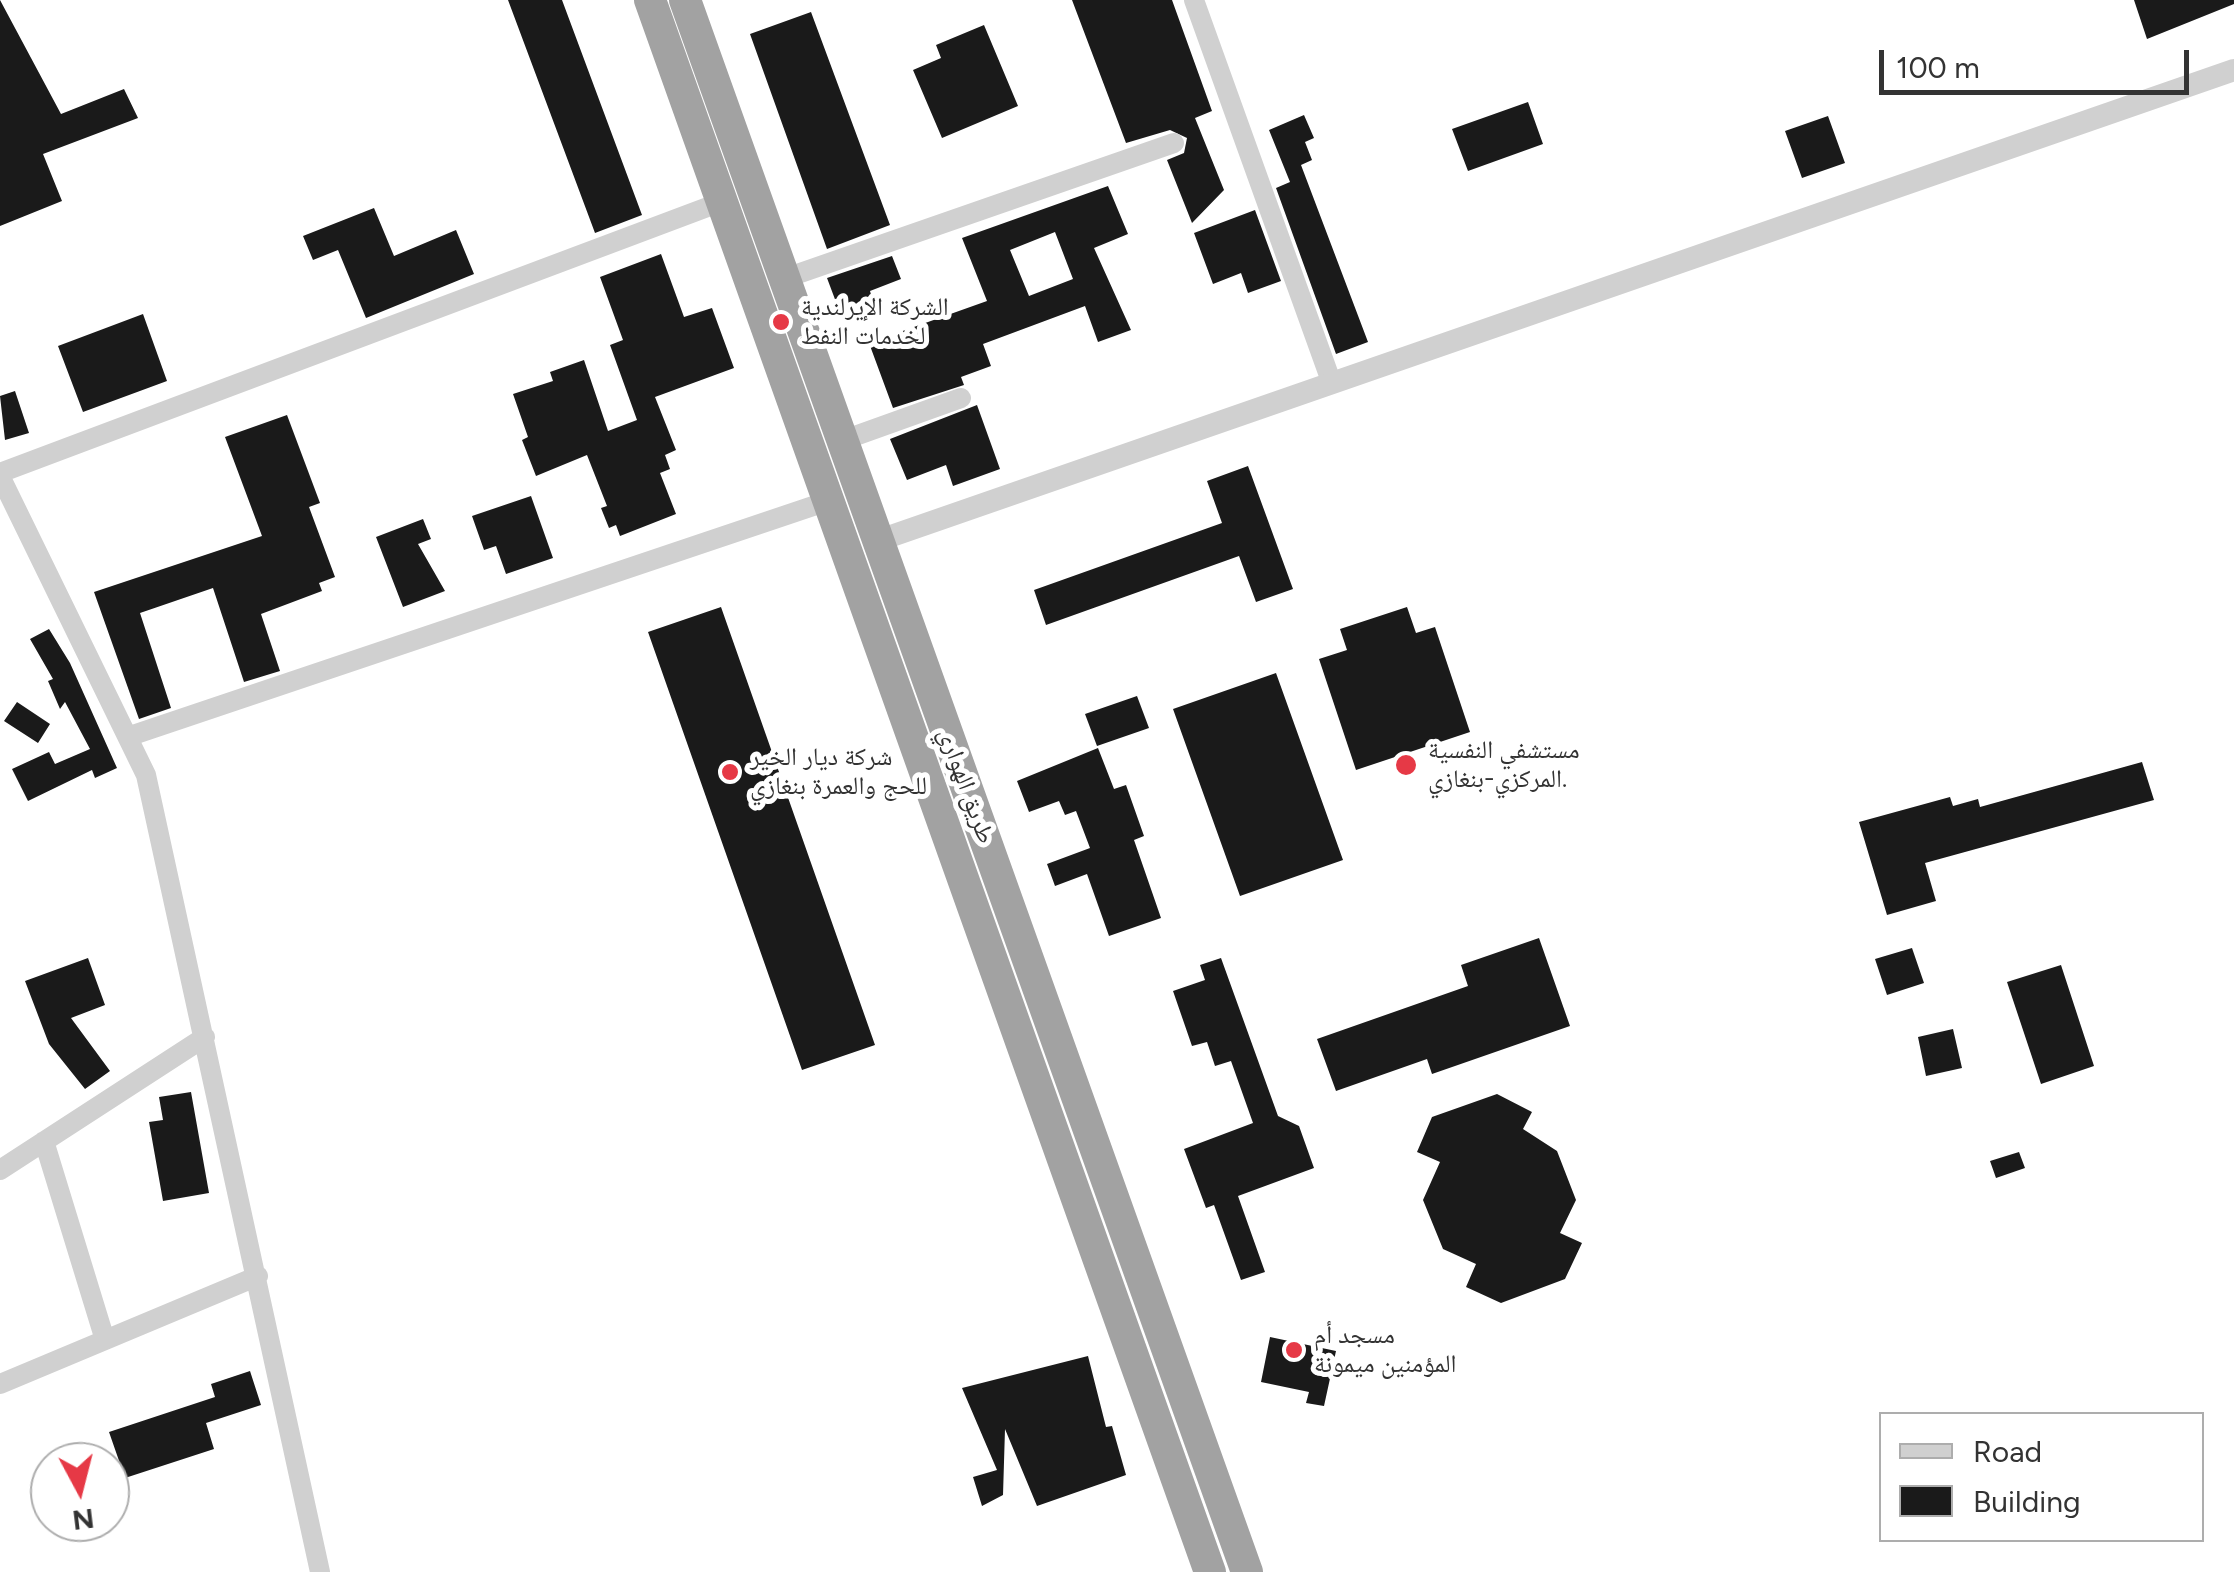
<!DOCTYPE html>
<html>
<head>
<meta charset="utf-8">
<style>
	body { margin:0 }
	#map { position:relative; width:2234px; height:1572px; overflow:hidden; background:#fff; font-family:Figtree,sans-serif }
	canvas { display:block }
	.legend { position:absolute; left:1879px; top:1412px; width:325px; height:130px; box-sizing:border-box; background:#fff; border:2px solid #adadad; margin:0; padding:12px 18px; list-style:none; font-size:30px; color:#333 }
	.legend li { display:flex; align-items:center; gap:20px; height:50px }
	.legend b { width:50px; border:2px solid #adadad }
	.north { position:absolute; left:30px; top:1442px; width:100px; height:100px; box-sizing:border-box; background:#fff; border:2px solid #adadad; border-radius:50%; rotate:173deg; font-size:28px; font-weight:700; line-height:40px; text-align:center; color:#333 }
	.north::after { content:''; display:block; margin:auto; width:35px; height:45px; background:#e63946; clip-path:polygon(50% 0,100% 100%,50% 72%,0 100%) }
	.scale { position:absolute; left:1879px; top:50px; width:310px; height:45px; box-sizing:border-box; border:5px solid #333; border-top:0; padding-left:12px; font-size:30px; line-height:35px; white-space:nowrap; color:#333; -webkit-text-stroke:8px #fff; paint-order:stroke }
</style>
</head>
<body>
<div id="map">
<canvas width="2234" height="1572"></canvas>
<ul class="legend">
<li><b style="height:12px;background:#d0d0d0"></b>Road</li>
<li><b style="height:28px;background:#1a1a1a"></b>Building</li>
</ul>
<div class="north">N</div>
<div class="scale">100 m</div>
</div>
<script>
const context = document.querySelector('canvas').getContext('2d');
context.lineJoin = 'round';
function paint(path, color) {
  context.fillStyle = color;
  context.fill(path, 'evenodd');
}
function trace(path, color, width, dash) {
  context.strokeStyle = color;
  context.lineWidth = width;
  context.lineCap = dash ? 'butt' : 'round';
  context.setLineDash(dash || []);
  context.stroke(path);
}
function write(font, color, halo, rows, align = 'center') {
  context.font = font + ' Figtree,"Noto Naskh Arabic",sans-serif';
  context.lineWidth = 10;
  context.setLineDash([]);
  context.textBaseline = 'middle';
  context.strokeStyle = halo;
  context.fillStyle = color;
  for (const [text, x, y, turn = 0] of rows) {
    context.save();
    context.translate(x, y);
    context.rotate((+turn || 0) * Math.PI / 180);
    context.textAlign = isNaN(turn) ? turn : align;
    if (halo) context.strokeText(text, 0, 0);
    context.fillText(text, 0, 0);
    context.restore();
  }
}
const building = new Path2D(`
	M0,0L61,114L124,89L138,118L43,154L62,201L0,226Z
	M508,0H562L642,215L595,233Z
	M1072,0H1172L1212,111L1195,118L1224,190L1192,223L1167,160L1184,153L1187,138L1170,130L1126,143Z
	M2134,0H2234V4L2147,39Z
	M811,12L890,225L827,249L750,34Z
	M984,25L1018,106L942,138L913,70L941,58L936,45Z
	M1528,102L1543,144L1468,171L1452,129Z
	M1304,115L1314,138L1305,142L1312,160L1301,165L1368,342L1336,354L1276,188L1290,182L1269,130Z
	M1828,116L1845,163L1802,178L1785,131Z
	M1108,186L1128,234L1094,248L1131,330L1098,342L1085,306L983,344L991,366L961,377L964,385L893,408L869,343L987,301L962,238ZM1055,232L1073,279L1029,296L1010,250Z
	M374,208L394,256L456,230L474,274L366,318L338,250L313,260L303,236Z
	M1255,210L1281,281L1248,293L1241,273L1213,284L1194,233Z
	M661,254L684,317L712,308L734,368L655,397L676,450L665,455L670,469L660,473L676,514L620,536L616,525L609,528L601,508L607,506L587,455L536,476L522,440L528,437L513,394L553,381L550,372L584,360L608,431L637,420L610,345L623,340L600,277Z
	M892,256L901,279L870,291L872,298L839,310L827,278Z
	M143,314L167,381L83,412L58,346Z
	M15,391L29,433L5,440L0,396Z
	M977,405L1000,469L953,486L946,465L907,480L890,439Z
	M287,415L320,503L309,507L335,577L319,583L322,591L261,614L280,671L244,682L213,588L140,613L171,708L139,719L94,592L262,536L225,437Z
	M1248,466L1293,589L1256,602L1239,556L1046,625L1034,590L1222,523L1207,481Z
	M531,496L553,558L506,574L496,546L484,550L472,516Z
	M423,519L431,539L418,544L445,591L403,607L376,537Z
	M721,607L875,1045L802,1070L648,632Z
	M1407,607L1416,633L1435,627L1470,732L1356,770L1319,659L1347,650L1340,629Z
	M49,629L70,663L117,768L95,778L92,770L28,801L12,769L49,752L55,764L90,749L65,702L60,709L48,681L53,679L30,639Z
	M1276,673L1343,860L1240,896L1173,709Z
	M1137,696L1149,728L1097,746L1085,714Z
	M17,702L50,724L38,743L4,721Z
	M1098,748L1114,789L1126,785L1144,836L1134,840L1161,918L1109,936L1087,874L1055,886L1047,864L1090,848L1076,811L1065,815L1059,801L1029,812L1017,781Z
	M2142,762L2154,800L1925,863L1936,901L1887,915L1859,822L1950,797L1953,806L1978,799L1980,807Z
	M1539,938L1570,1026L1432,1074L1427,1059L1336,1091L1317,1039L1468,986L1461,965Z
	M1912,948L1924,983L1887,995L1875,959Z
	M88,958L105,1005L71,1018L110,1071L85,1089L49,1044L25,981Z
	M1221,958L1278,1116L1299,1126L1314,1168L1238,1196L1265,1272L1241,1280L1214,1205L1206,1208L1184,1149L1253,1123L1231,1061L1215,1066L1207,1042L1192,1046L1173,991L1205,980L1200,965Z
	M2061,965L2094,1066L2041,1084L2007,982Z
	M1953,1029L1962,1068L1926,1076L1918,1037Z
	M191,1092L209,1193L163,1201L149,1122L163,1120L159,1097Z
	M1497,1094L1532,1112L1523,1129L1557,1151L1576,1200L1560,1233L1582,1243L1565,1279L1501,1303L1466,1287L1476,1264L1443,1249L1423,1200L1440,1162L1417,1152L1432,1117Z
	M2019,1152L2025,1168L1996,1178L1990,1161Z
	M1270,1337L1336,1351L1324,1406L1306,1403L1309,1392L1261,1382Z
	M1088,1356L1106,1427L1112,1426L1126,1475L1037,1506L1005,1429L1003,1495L982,1506L973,1477L997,1470L962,1388Z
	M250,1371L261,1405L206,1423L214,1449L125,1478L109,1432L215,1397L211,1384Z`);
const minor = new Path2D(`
	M1194,0L1331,381
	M783,279L1174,143
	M841,441L961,398
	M0,473L721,202
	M0,476L146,775L320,1572
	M130,736L825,502
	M44,1141L105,1340
	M0,1170L205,1037
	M0,1384L258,1276`);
const tertiary = new Path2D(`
	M877,541L2234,70`);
const trunk = new Path2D(`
	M650,0L1210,1572
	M685,0L1247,1572`);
const markers = [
	[781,322,10,"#e63946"],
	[1406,765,12,"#e63946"],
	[730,772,10,"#e63946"],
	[1294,1350,10,"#e63946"]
];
const poiNames = [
	["الشركة الإيرلندية",801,308],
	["لخدمات النفط",801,337],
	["مستشفي النفسية",1428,751],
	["المركزي-بنغازي.",1428,780],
	["شركة ديار الخير",750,758],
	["للحج والعمرة بنغازي",750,787],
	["مسجد أم",1314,1336],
	["المؤمنين ميمونة",1314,1365]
];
const streetNames = [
	["طريق الهواري",966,786,70]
];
paint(building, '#1a1a1a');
trace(minor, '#d0d0d0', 20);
trace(tertiary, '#d0d0d0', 22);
trace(trunk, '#a2a2a2', 32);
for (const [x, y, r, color] of markers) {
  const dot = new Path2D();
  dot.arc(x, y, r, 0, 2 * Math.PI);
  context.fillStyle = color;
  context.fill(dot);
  trace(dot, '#fff', 4);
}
write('25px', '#333', '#fff', poiNames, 'left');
write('25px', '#333', '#fff', streetNames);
</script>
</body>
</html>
